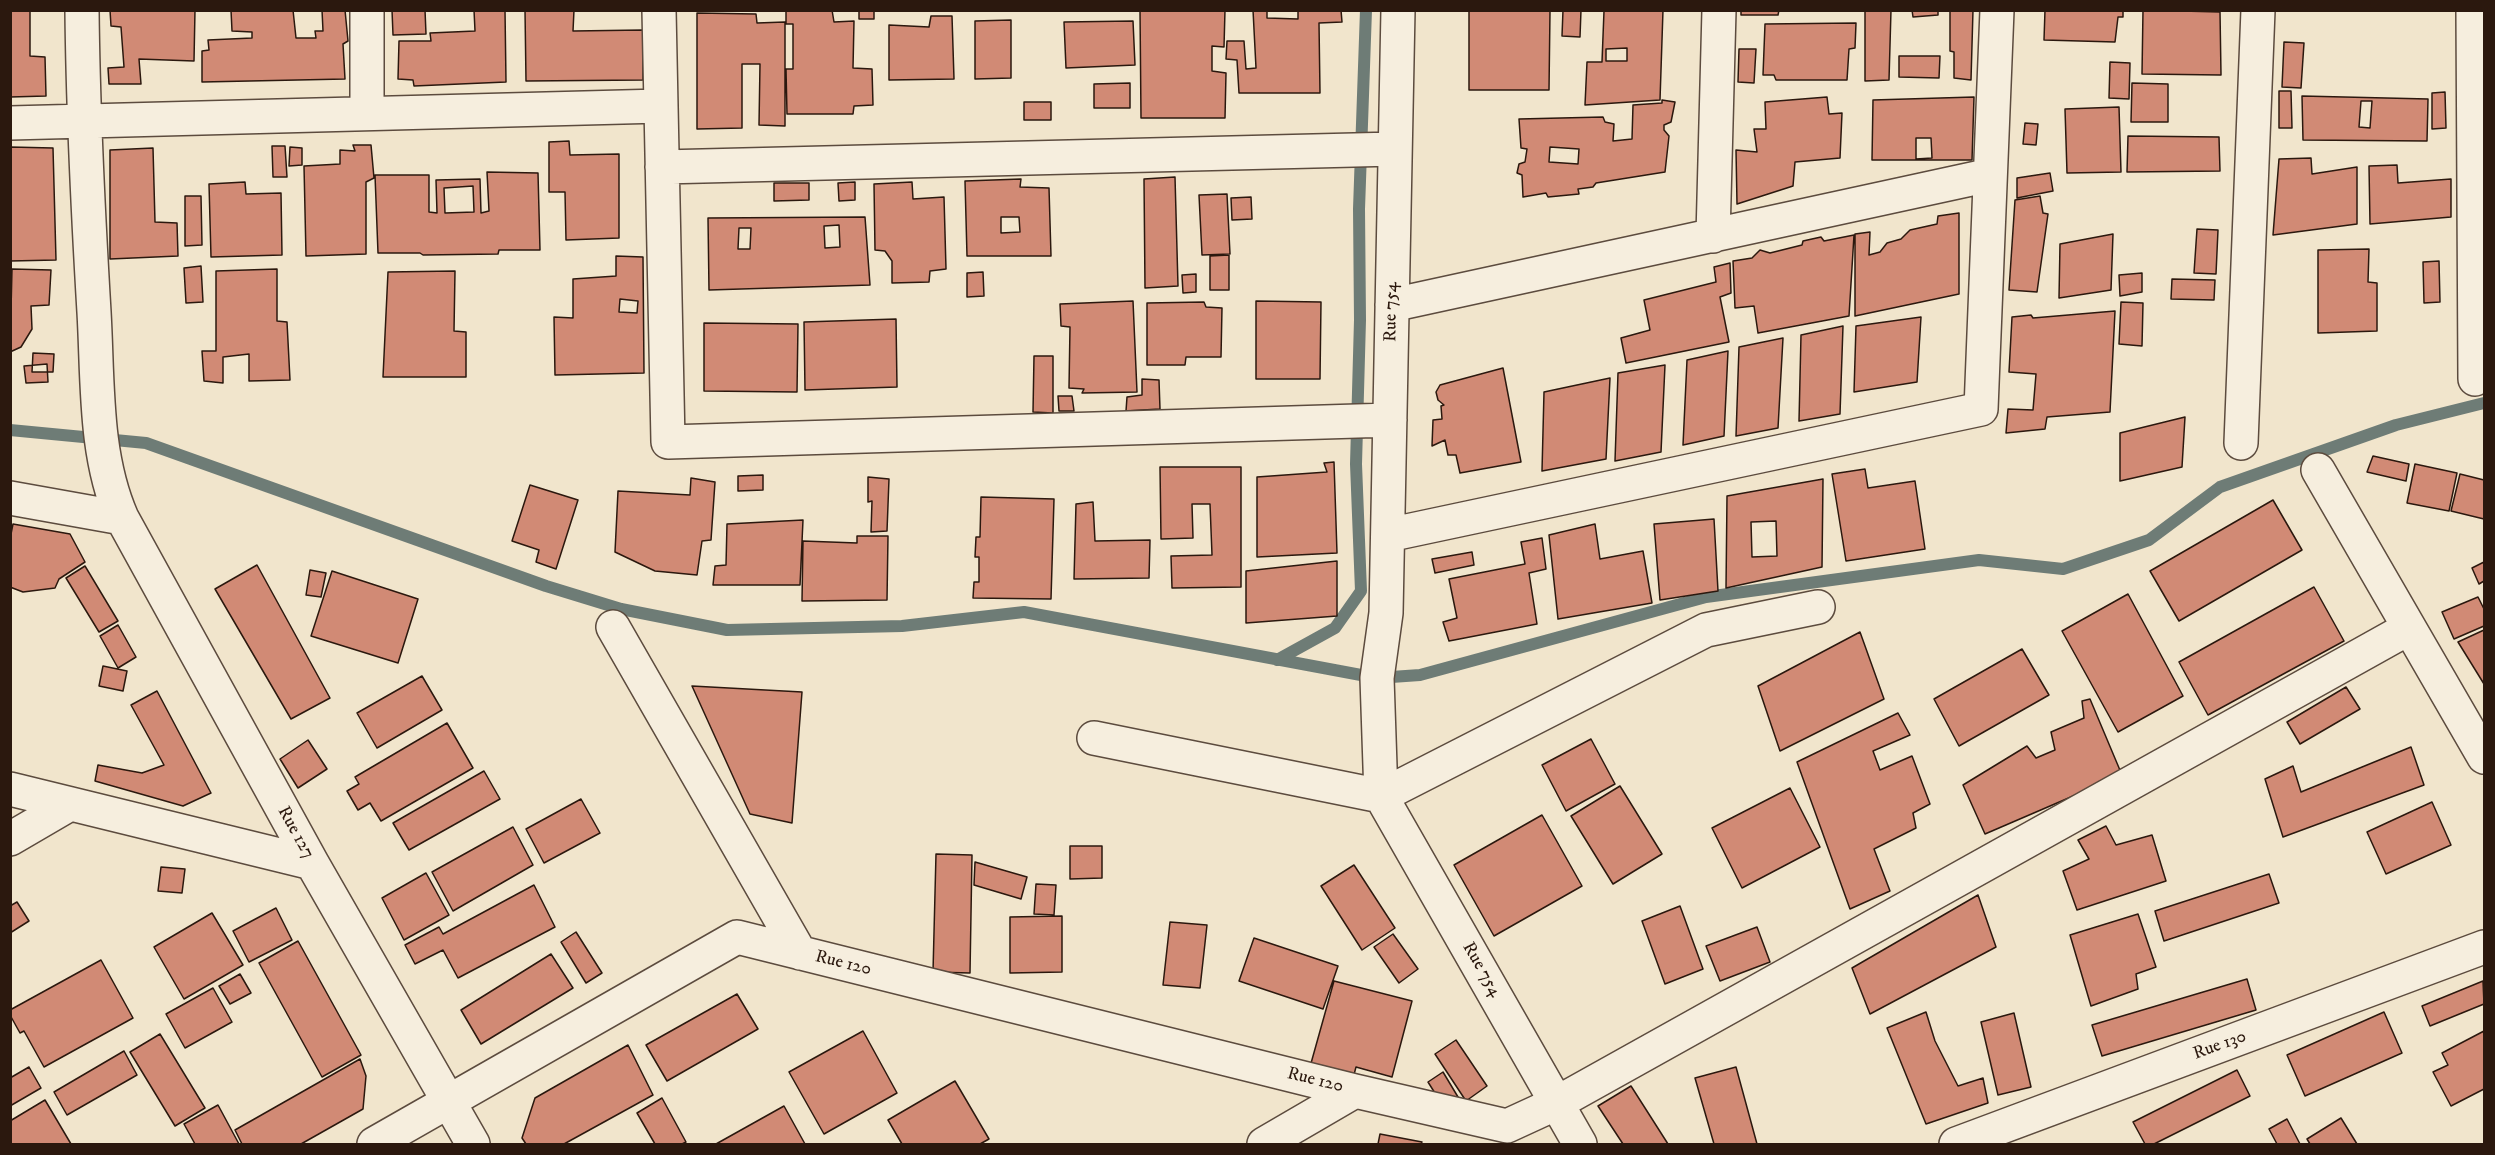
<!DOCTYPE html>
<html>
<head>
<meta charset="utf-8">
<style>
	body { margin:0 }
	#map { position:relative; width:2495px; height:1155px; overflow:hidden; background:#f1e5cc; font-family:"IM FELL DW Pica",serif }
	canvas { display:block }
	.frame { position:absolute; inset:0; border:12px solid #2b180e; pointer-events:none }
</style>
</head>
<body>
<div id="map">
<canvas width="2495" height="1155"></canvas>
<div class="frame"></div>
</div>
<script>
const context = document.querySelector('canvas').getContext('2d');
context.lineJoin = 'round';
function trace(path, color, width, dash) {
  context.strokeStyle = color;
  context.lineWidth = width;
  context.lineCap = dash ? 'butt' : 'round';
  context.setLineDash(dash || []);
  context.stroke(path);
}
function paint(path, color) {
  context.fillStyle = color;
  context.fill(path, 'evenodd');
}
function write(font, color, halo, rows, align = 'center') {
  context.font = font + ' "IM FELL DW Pica",serif';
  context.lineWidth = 6;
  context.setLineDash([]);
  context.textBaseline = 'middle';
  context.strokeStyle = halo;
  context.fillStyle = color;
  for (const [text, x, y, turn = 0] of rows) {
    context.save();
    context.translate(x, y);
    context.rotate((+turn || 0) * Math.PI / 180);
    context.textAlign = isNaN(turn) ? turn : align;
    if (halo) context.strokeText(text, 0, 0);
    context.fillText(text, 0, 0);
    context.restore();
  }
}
const stream = new Path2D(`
	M10,430L146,443L546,586L621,609L727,630L902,626L1024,612L1377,678L1420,675L1706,597L1979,560L2063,569L2149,540L2220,487L2396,425L2484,403
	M1277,660L1335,628L1361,591L1356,464L1360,320L1359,209L1366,10`);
const building = new Path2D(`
	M10,10H30V56L45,57L46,96L10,97Z
	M110,10H195L194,61L139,59L141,84H109L108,68L124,67L121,27L111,26Z
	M231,10H293L296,38H316L315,31H323L322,10H345L348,41L343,44L345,79L202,82V51L209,50L208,40L252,38V32L232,31Z
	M392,10H425L426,34L393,35Z
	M474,10H505L506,82L414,86L413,80L398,79L399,41H431L430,33L475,31Z
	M525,10H574L573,31L643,30V80L526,81Z
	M786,10H832L834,22L854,21L853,68L872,69L873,105L854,106L853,114H787L786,69H793V24H786Z
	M859,10H874V19H859Z
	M1140,10H1225L1224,47L1212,46V71L1226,73L1225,118H1141Z
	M1253,10H1267V18L1298,19V10H1341L1342,22L1319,23L1320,93H1239L1237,60L1226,59L1227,41H1244L1246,69L1256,68Z
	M1469,10L1550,11L1549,90H1469Z
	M1563,10H1581L1580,37L1562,36Z
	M1663,10L1660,100L1585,105L1587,62H1602L1604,11ZM1627,48V61H1606V49Z
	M1741,10H1779L1778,15H1741Z
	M1865,10H1891L1889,80L1865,81Z
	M1912,10H1938V15L1913,17Z
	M1950,10H1973L1971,80L1954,78V52L1950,51Z
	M2045,10H2123V17H2118L2115,42L2044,40Z
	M2143,10L2220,12L2221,75L2142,74Z
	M697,13L756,14L757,23L785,22V126L759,125L760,64H742V128L697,129Z
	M931,16H952L954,79L889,80V25L929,27Z
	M1011,20V78L975,79V21Z
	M1133,21L1135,65L1066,68L1064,22Z
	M1856,23L1855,48L1849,49L1847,80H1776L1774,75H1763L1765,24Z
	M2284,42L2304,43L2301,88L2282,87Z
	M1739,49H1756L1754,83L1738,82Z
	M1899,56H1940L1939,78L1899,77Z
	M2110,62L2130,63L2129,99L2109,98Z
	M1130,83V108H1094V84Z
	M2132,83L2168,84V122H2131Z
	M2279,91H2291L2292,128H2279Z
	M2445,92L2446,128L2432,129V93Z
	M2302,96L2428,99L2427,141L2303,140ZM2361,101H2372L2370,128L2359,127Z
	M1827,97L1829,114L1842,113L1840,158L1795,162L1793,186L1737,204L1736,150L1757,152L1754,129H1766L1765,102Z
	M1974,97L1972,160H1872L1873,100ZM1916,138H1931L1932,158L1916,159Z
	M1662,100L1675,102L1671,122L1664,125V130L1669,136L1665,172L1596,183L1593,187L1578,189L1579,194L1548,197L1546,193L1523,197L1522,175L1517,173L1519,164L1525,162L1527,149L1521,148L1519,119L1603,117L1605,122L1614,124L1613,141L1632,139L1633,105L1662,103ZM1550,147L1579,149L1578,164L1549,162Z
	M1024,102H1051V120H1024Z
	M2119,107L2121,172L2067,173L2065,109Z
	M2025,123L2038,124L2036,145L2023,144Z
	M2128,136L2219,137L2220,171L2127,172Z
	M569,141L570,155L619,154V238L566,240L565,192H549V142Z
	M353,145H371L374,178L366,182V254L306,256L304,166L340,164V150L355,151Z
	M272,146H285L287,177H273Z
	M10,147L53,148L56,260L10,261Z
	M290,147L302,148V165L289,166Z
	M153,148L155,222L177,223L178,256L110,259V150Z
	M2311,158L2312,174L2357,167V224L2273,235L2279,159Z
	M2397,165L2398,183L2451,179V217L2370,224L2369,166Z
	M487,172L538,173L540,250H499L498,254L423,255L420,253H378L375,175H429V212L437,213L436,180L480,179L481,213L489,211ZM473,186L474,212L445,213L444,188Z
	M2050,173L2053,191L2017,198V178Z
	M1175,177L1178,286L1145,288L1144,179Z
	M1021,179L1020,187L1049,188L1051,256H967L965,181ZM1001,217H1019L1020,232L1001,233Z
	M245,182L246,194L281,193L282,255L211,257L209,184Z
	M855,182V200L839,201L838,183Z
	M912,182L913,199L944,197L946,269L930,271L929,282L892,283V261L885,251L875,250L874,184Z
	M774,183H809V200L774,201Z
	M1227,194L1230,254L1202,255L1199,195Z
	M185,196H201L202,245L185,246Z
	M2040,196L2043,213L2048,214L2037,292L2009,290L2015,200Z
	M1251,197L1252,219L1232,220L1231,198Z
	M1959,213V294L1855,316V234L1870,232L1869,255L1880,252L1887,243L1901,239L1910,230L1937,224L1938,216Z
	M865,217L870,285L709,290L708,218ZM839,225L840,247L825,248L824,226ZM739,228H751L750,249H738Z
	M2197,229L2218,230L2216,274L2194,273Z
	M2113,234L2111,290L2059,298L2060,244Z
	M1854,235L1849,316L1758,333L1754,306L1735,308L1733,261L1752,258L1760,250L1770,253L1802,245L1803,241L1821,237L1824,241Z
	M2369,249L2368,282L2377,283V331L2318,333V250Z
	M1229,255V290H1210V256Z
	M616,256L643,257L644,373L555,375L554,317L573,318V279L616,276ZM620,299L638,301L637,313L619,312Z
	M2439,261L2440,302L2424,303L2423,262Z
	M1730,263L1731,293L1720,297L1729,342L1626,363L1621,338L1650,330L1644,300L1716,282L1714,267Z
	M201,266L203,302L186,303L184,268Z
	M12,269L51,270L49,305L31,306L32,329L21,347L10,352Z
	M277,269V321L287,322L290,380L249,381V354L223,357V383L204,381L202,351H216V271Z
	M455,271L454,331L466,332V377H383L388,272Z
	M983,272L984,296L967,297V273Z
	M2142,273V292L2120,296L2119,275Z
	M1196,274V292L1183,293L1182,275Z
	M2172,279L2215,280L2214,300L2171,299Z
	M1133,301L1137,392L1082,393L1084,389L1069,388L1070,327L1061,326L1060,304Z
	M1256,301L1321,302L1320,379H1256Z
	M1204,302L1206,307L1222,308L1221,357H1186L1185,365H1147V303Z
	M2121,302L2143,303L2142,346L2119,344Z
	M2115,311L2110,412L2047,417L2045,429L2006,433L2008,409L2033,410L2036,374L2009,372L2012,317L2031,315L2033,318Z
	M1921,317L1917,382L1854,392L1856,326Z
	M896,319L897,387L805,390L804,322Z
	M704,323L798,324L797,392L704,391Z
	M1843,326L1840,414L1799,421L1801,335Z
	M1783,338L1778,428L1736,436L1739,347Z
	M1728,351L1724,436L1683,445L1687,360Z
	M33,353L54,354L53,372H32Z
	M1034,356H1053V413L1033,412Z
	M47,364L48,382L26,383L24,366Z
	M1665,365L1661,452L1615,461L1618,373Z
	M1503,368L1521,462L1460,473L1456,455H1448L1445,440L1432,446L1433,420L1442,419L1441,406L1444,405L1438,400L1436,392L1440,385Z
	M1610,378L1606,459L1542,471L1544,392Z
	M1142,379L1159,380L1160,409L1126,411L1127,397L1142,395Z
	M1058,396H1072L1074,411H1059Z
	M2185,417L2182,467L2120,481V433Z
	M2373,456L2409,464L2406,481L2367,472Z
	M1334,462L1337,553L1257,557V477L1327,472L1324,463Z
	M2415,464L2457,473L2449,511L2407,503Z
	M1160,467H1241V587L1172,588L1171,556L1212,555L1210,504H1192L1193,538L1161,539Z
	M1865,469L1868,488L1915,481L1925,549L1846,561L1832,474Z
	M2460,474L2484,480V519L2451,511Z
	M763,475V490L738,491V476Z
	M868,477L889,479L887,531L871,532L872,501L868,502Z
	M691,478L715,482L711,540L702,541L697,575L655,571L615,552L618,491L690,495Z
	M1823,479L1822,567L1726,588L1727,496ZM1776,521L1777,556L1752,557L1751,522Z
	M530,485L578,500L556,569L536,562L539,550L512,541Z
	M981,497L1054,499L1051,599L973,598L974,582H979V557H975L976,537H980Z
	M2273,500L2302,550L2179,621L2150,571Z
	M1093,502L1095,541L1150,540L1149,578L1074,579L1076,504Z
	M1714,519L1718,591L1660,600L1654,524Z
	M803,520L800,585H713L715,566L726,565L727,524Z
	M13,524L70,534L85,562L59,579L55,588L23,592L10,587V539Z
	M1595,524L1600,559L1643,551L1652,603L1558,619L1549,535Z
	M857,536H888L887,600L802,601L803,541L857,543Z
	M1542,538L1546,569L1529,573L1537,624L1449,641L1443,622L1457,618L1449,579L1525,564L1521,542Z
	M1472,552L1474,565L1435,573L1432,559Z
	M1337,561V616L1246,623V571Z
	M2484,562V581L2479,584L2472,568Z
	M257,565L330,698L291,719L215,589Z
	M85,566L118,621L99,632L66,578Z
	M310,570L326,573L321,597L306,595Z
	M332,571L418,599L398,663L311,636Z
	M2314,587L2344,641L2208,715L2179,662Z
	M2128,594L2183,696L2118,732L2062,631Z
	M2478,597L2484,609V626L2454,639L2442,612Z
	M118,625L136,657L118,668L100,636Z
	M2484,630V684L2458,642Z
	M1860,632L1884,699L1780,751L1758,686Z
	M2022,649L2049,695L1959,746L1934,699Z
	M103,666L127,671L123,691L99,686Z
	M422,676L442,710L377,748L357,713Z
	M692,686L802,692L792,823L750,814Z
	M2346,687L2360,709L2300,744L2287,722Z
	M157,691L211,793L183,806L95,781L98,765L142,773L164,765L131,705Z
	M2090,699L2122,775L1985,834L1963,785L2027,746L2036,758L2055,750L2051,732L2084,718L2082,701Z
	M1898,713L1910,735L1873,751L1880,770L1912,756L1930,804L1913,813L1916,828L1874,849L1890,891L1850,909L1797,762Z
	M447,723L473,768L381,821L370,803L358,810L347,791L359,784L355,777Z
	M1591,739L1615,784L1566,811L1542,765Z
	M308,740L327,769L298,788L280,759Z
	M2411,747L2424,785L2283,837L2265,779L2293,766L2301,792Z
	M484,771L500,799L409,850L393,823Z
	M1620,786L1662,854L1613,884L1571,816Z
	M1790,788L1820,847L1742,888L1712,828Z
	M581,799L600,833L544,863L526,829Z
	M2432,802L2451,845L2386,874L2367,832Z
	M1542,815L1582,886L1494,936L1454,865Z
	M2106,826L2116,845L2152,835L2166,881L2077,910L2063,871L2089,859L2078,840Z
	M513,827L533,865L453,911L432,872Z
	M1070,846H1102V878L1070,879Z
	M936,854L972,855L970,973L933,972Z
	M975,862L1027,877L1021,899L974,885Z
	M1354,865L1395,928L1362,950L1321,886Z
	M161,867L185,869L182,893L158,891Z
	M426,873L449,915L404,940L382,898Z
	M2269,874L2279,903L2164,941L2155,911Z
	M1036,884L1056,885L1054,915L1034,914Z
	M534,885L555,927L458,978L443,950L415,964L405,945L439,927L443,934Z
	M1978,895L1996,947L1870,1014L1852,968Z
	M17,902L29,921L10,933V906Z
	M1680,906L1703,969L1665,984L1642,921Z
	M276,908L292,940L249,962L233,931Z
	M212,913L243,965L184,999L154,947Z
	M2138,914L2156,967L2136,974L2138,989L2091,1006L2070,935Z
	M1062,916V972L1010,973V917Z
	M1170,922L1207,925L1200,988L1163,985Z
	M1757,927L1770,962L1720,981L1706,946Z
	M576,932L602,973L586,983L561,942Z
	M1393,934L1418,969L1399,983L1374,947Z
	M1254,938L1338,966L1323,1009L1239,981Z
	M298,941L361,1055L322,1077L259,963Z
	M551,954L573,988L481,1044L461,1010Z
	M101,960L133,1018L44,1067L24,1031L20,1033L10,1015V1010Z
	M240,974L251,993L230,1004L219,986Z
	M2247,979L2256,1010L2102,1056L2092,1025Z
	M1334,981L1412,1001L1392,1077L1356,1067L1351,1086L1308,1074Z
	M2483,981L2484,1004L2430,1026L2422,1006Z
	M213,988L232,1022L185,1048L166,1014Z
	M737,994L758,1029L667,1081L646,1045Z
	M1926,1012L1935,1041L1958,1086L1983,1078L1988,1103L1926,1124L1887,1028Z
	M2384,1012L2402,1053L2305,1096L2287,1055Z
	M2014,1013L2031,1087L1998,1095L1981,1022Z
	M863,1031L897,1093L824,1134L789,1072Z
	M2484,1031V1089L2451,1106L2433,1072L2448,1065L2442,1053Z
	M160,1034L205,1108L175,1126L130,1052Z
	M1456,1040L1487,1086L1466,1101L1435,1054Z
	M628,1045L653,1095L564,1144H526L522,1138L535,1098Z
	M124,1051L137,1075L67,1115L54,1092Z
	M360,1059L366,1076L363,1109L301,1144H242L235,1130Z
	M29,1067L41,1088L10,1106V1078Z
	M1736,1067L1757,1144H1714L1695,1078Z
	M2237,1070L2250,1096L2154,1144H2145L2133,1122Z
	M1443,1072L1458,1097L1443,1106L1428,1082Z
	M955,1081L989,1139L980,1144H902L888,1120Z
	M1631,1086L1668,1144H1623L1598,1106Z
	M662,1098L686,1142L682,1144H655L637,1113Z
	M45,1100L71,1144H10V1121Z
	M218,1105L239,1144H195L184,1124Z
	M784,1106L805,1144H716Z
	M2341,1118L2357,1144H2310L2307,1139Z
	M2287,1119L2300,1144H2277L2269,1129Z
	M1380,1134L1422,1142L1421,1144H1378Z`);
const minor = new Path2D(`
	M82,10C83,111 88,211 94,312C98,380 94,455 122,518L312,863L473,1144
	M659,10L668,442L1390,420
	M1398,10L1386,613L1377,678L1381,796L1580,1144
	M2473,10L2475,379
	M367,112V10
	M10,123L661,106
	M662,167L1395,149
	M1713,236L1719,10
	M1392,305L1990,175
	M2241,443L2258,10
	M2318,470L2484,757
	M10,498L122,518
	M1388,535L1981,409L1997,10
	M613,627L800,953
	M1094,738L1381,796L1706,630L1818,607
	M10,789L312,863
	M10,839L70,804
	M374,1144L737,937L1355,1091L1507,1126L1557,1103L2409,628
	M1264,1144L1355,1091
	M1956,1144L2484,947`);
const streetNames = [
	["Rue 754",1392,312,-89],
	["Rue 127",295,833,61],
	["Rue 120",843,964,14],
	["Rue 754",1481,970,60],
	["Rue 130",2220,1046,-20],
	["Rue 120",1315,1081,14]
];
trace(stream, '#6e7c76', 12);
paint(building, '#d18a75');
trace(building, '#2b180e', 1.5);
trace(minor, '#5c4b3e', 36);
trace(minor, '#f6eede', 33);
write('18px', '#2b180e', '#f6eede', streetNames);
</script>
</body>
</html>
